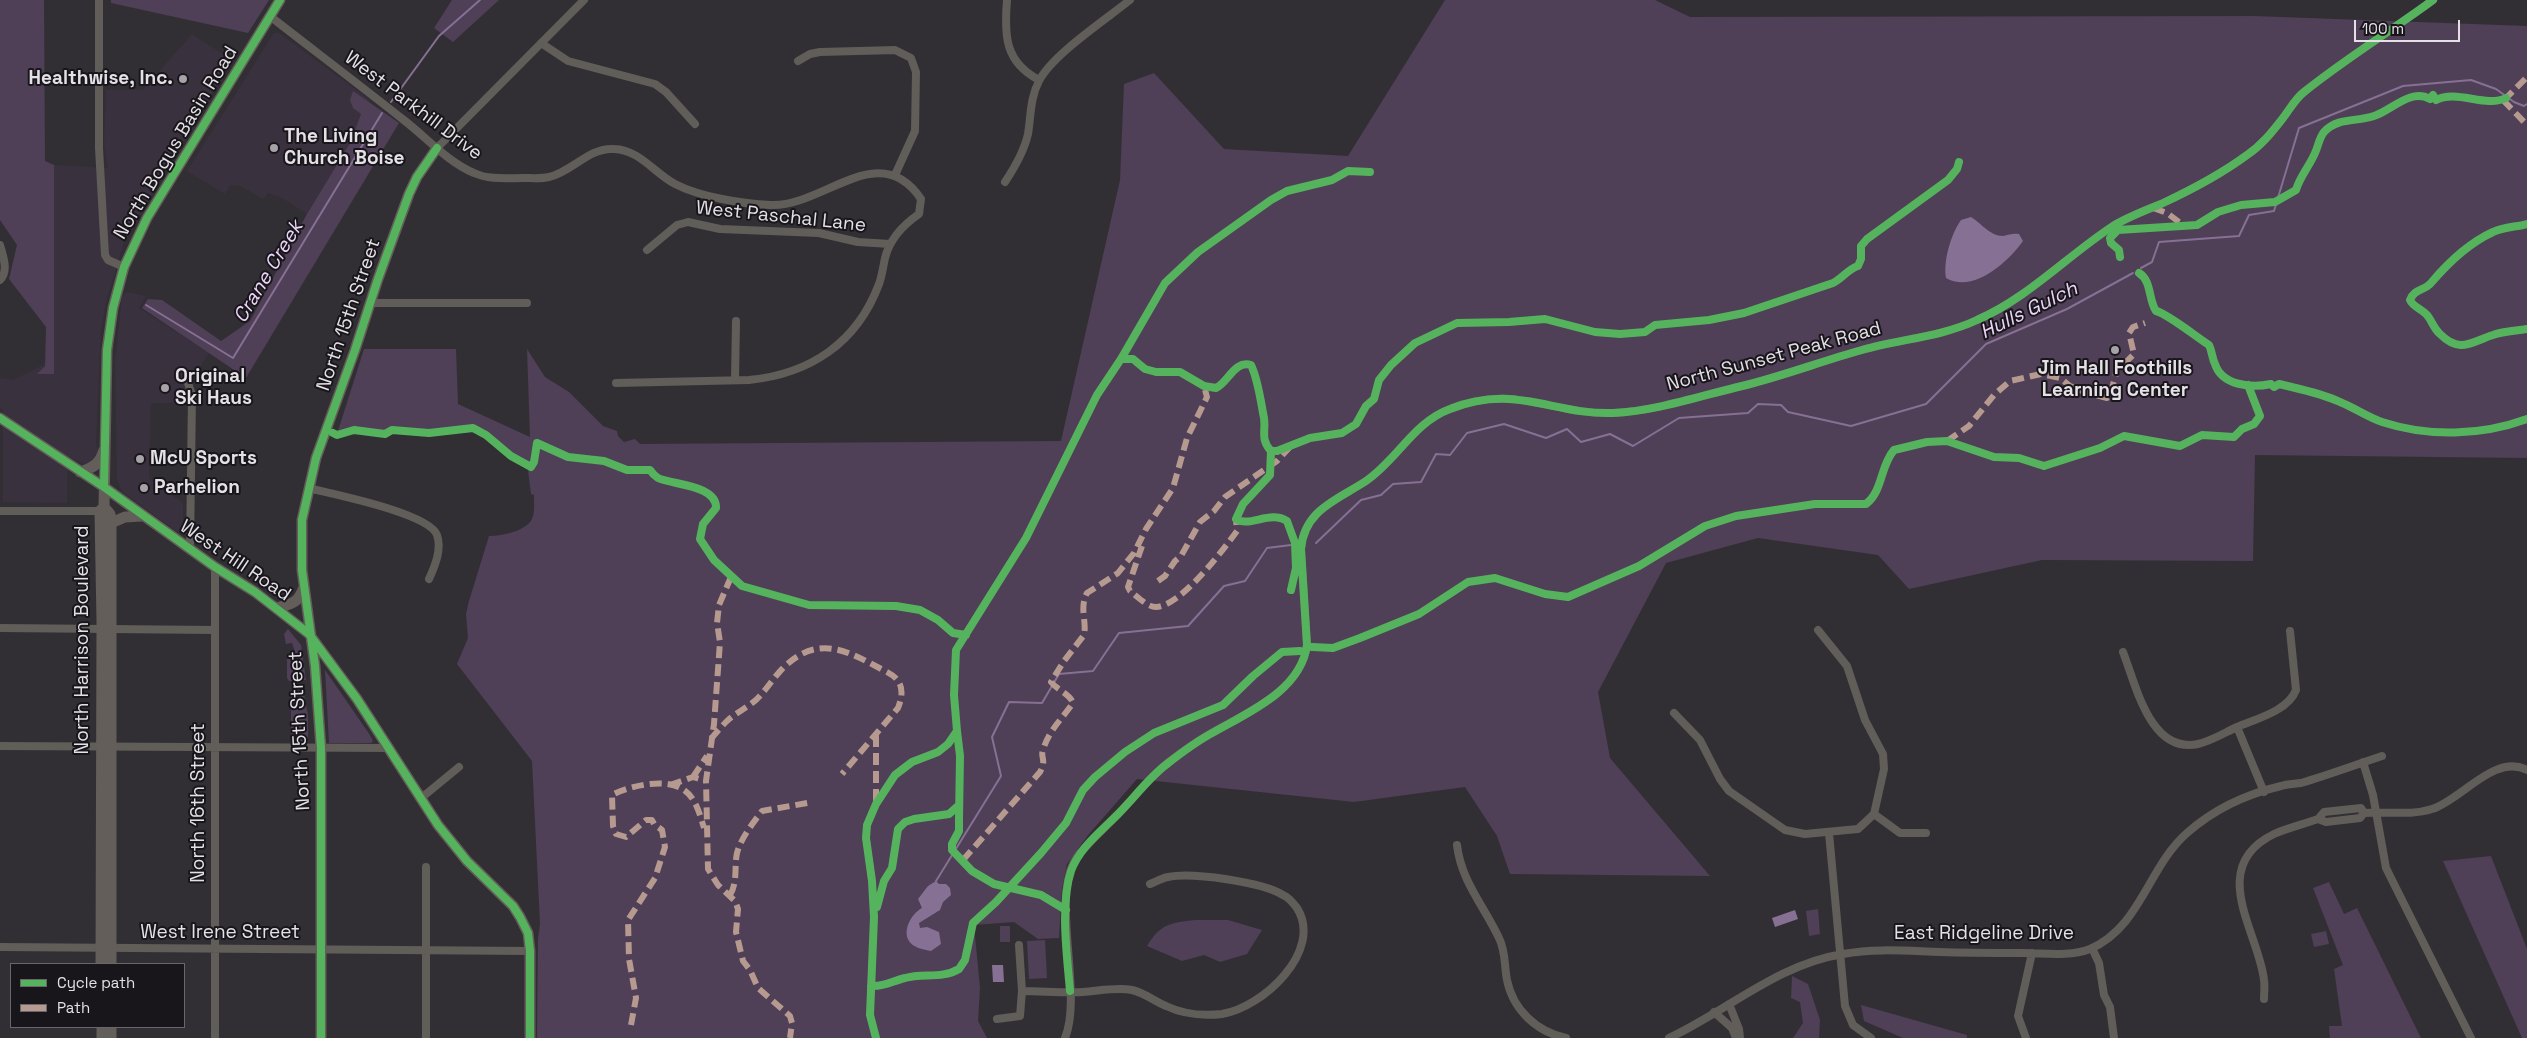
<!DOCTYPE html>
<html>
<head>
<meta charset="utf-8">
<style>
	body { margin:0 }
	#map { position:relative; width:2527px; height:1038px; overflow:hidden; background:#322f34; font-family:"Space Grotesk",sans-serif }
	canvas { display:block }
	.legend { position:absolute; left:10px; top:963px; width:175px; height:65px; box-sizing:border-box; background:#19161b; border:1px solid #6a676c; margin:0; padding:6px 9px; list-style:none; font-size:15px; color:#e4e0e6 }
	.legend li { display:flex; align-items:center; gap:10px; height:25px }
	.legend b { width:25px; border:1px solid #6a676c }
	.scale { position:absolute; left:2354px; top:20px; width:106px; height:22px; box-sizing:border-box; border:2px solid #e4e0e6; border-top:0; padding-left:6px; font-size:15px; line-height:18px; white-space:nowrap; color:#e4e0e6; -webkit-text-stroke:4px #19161b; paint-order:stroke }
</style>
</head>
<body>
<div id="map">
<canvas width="2527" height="1038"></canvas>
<ul class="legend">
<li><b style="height:6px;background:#56b35d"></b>Cycle path</li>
<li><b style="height:6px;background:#b69a8f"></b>Path</li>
</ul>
<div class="scale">100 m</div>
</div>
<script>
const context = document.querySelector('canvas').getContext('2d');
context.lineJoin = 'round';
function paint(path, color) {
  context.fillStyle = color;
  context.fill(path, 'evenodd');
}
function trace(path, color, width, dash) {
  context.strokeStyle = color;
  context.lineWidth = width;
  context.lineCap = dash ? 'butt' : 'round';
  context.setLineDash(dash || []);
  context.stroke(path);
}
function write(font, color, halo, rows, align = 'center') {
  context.font = font + ' "Space Grotesk",sans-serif';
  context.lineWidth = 4;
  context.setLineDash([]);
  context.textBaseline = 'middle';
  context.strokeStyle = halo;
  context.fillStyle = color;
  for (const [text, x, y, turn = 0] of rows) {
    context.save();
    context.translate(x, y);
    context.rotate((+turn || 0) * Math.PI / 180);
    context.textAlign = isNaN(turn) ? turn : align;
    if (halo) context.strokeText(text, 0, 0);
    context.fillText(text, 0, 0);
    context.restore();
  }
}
const built = new Path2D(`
	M274,33H279L370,100L361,114L350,143L307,214L282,198L268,193L263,199L241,186L230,185L225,194L187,171Z
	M192,34L232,60L125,238L106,302L101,331L96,443L98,450L95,460L86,465L67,456V503L3,502V410L0,408V378L13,380L45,364L38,374H54V165L108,168L104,143L106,90H143Z
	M127,292L146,296L139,308L209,353L188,386L186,403H151L149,478L183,503V536L123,492L117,480L115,361L122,297Z`);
const green = new Path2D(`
	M0,0H44L45,161L54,165V374H37L45,366L46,327L9,279L17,245L0,220Z
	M111,0H269L248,33L111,3Z
	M452,0H499L453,42L434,28Z
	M1445,0H1655L1690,17L2254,16L2527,26V458L2255,455L2253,561L2042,560L1909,589L1878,555L1758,538L1666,563L1598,692L1610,758L1710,876L1510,874L1497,836L1465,787L1354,802L1137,779L1089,834L1067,864L1062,889L1059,938L1038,939L1014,922L974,925L980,988L978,1021L987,1038H537L538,939L540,924L532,761L457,664L468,638L466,614L469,601L489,536C502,536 526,531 532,519C535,512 534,503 534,495L531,494L527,463L511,456L486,435L473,428L429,433L392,430L385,434L354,430L337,434L364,349H456L458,404L530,437L527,349L545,377L569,392L603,426L617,431L618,436L624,442L635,439L640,444L1061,441L1120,180L1124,84L1154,73L1224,149L1348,156Z
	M353,91L399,123L246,378L142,308L148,299L162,300L221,341L250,321L307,214L350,143L361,114L353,108L350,100Z
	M288,629L301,645L306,680L289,681L287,678V657L295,652L292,643L286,644L284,634Z
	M325,670L370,735L373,741L371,743H329Z
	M291,695H304L308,715V743H291Z
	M2491,856L2527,949V1038H2522L2443,861Z
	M2329,882L2344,914L2357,908L2421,1038H2330L2329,1026H2342L2334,969L2343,965L2313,888Z
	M1818,909L1820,934L1809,936L1806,911Z
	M1195,920H1228L1262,930L1247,954L1220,962L1204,955L1182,961L1147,946C1161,923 1171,923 1195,920Z
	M1000,926H1010V942H1000Z
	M2326,931L2329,944L2314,947L2311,934Z
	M1045,940L1047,978L1029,979L1027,941Z
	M1792,976L1808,984L1820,1020L1819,1038H1793L1803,1023L1800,1002L1791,998Z
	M1861,1005L1967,1035V1038H1903L1864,1021Z`);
const water = new Path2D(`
	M1971,217C1981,223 1990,236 2003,236C2009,235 2012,233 2019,234L2023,241C2008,262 1973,294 1946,278C1943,261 1951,234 1961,220Z
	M936,881L939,884H946L950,888L951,895L943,902L940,910L919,923L920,928L927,927L939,932L941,944L931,951C924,950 912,947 909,941C902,930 912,913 922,908L918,899L928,886Z
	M1795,910L1798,919L1775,927L1772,918Z
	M992,965H1003L1004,982H993Z`);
const stream = new Path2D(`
	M391,102L439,36L480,0
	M2141,268L2152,262L2159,242L2239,236L2249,215L2274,211L2299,128L2403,86L2471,80L2496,89L2514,102L2524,106L2527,104
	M146,305L233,358L382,113
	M1316,543L1361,500L1381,495L1393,484L1421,482L1436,454L1450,455L1467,433L1504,424L1546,438L1567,429L1581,442L1610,434L1633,446L1679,418L1748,413L1758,404L1781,405L1788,412L1851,426L1926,404L1986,344L2067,309L2133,273
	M936,881L1001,776L992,737L1009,702L1042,703L1059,674L1093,671L1119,633L1188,626L1224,586L1245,581L1267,548L1291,545`);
const street = new Path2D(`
	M99,0V148L105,255L108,260L124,267
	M1007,0C1004,36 1005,62 1039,80
	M271,17C316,52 361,86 405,121C428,139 448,162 474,173C489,180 507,178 523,178C531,178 541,179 549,177C572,172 589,147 614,149C640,150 654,173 675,184C700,197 743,204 771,205C824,207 879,137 921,199L919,214C903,225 890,238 885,258C883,267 882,276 879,284C857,343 810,374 749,380L616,383
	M541,43L568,61L655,84L666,92L695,124
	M798,61L810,54L820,52L895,50L911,58L916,72L915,131L895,175
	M437,148L584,0
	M1005,182C1015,167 1024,152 1028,134C1031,116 1030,98 1039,81C1052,55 1105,20 1130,0
	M0,245C3,256 9,271 0,280
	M647,250L677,225L688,222L720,229L819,233L858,242L890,244
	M370,303H527
	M735,380L736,321
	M188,383L192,395L190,550
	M308,488C332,494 429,513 437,535C442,549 435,566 429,579
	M0,511H100
	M0,628L215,630
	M2123,652C2136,685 2150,754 2198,744C2211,741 2224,733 2237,727L2264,792
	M1674,713L1700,740L1720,779L1729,791L1785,830L1805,834L1858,829L1874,814L1884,769L1883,754L1865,720L1847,666L1818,630
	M2237,727C2256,719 2288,711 2296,690L2290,631
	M0,746L389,748
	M2363,762L2373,795L2386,868L2471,1038
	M420,799L459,767
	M2364,813L2361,808L2324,812L2318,819L2326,822L2360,818L2364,813C2387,811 2410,816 2432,809C2461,800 2495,753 2527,770
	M1874,814L1900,833H1926
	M1829,833L1845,1006L1853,1025L1871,1038
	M1457,845C1461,881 1484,906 1499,938C1506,952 1504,965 1507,980C1513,1010 1537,1032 1566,1038
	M1019,945L1022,991
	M0,947L530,951
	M2092,948L2099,963L2104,995L2110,1007L2114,1038
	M2264,999C2264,993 2265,986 2264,980C2259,933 2206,867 2274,834C2287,828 2304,824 2318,819
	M1729,1004L1739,1029L1740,1038
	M1714,1012L1732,1028L1736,1038
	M997,1019L1020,1016L1022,991C1042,991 1063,993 1083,992C1099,991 1116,987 1132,990C1145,993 1154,1001 1166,1006C1183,1014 1204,1016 1222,1014C1262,1008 1324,951 1297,908C1294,904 1288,897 1283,895C1262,882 1192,872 1168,877C1162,878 1155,882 1150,884
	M215,1038V567
	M426,1038V867
	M1065,1038C1084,992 1048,891 1079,854C1092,839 1107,826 1121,811C1136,796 1149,778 1166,764C1180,753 1197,741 1213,732C1248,712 1301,691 1307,645L1301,549C1304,510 1337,500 1366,481C1397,460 1414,422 1450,409C1515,383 1552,415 1613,413C1656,411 1700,396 1742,386C1783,376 1822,361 1862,350C1900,339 1941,337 1977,320C2028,298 2067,256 2113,226C2128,217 2144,211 2161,204C2191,190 2220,175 2247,155C2262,145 2272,132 2283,118C2290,109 2295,99 2304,92C2345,59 2391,31 2433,0
	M1669,1038C1727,1011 1778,964 1843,954C1876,948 1907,951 1940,952C1967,953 1995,953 2022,953C2044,953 2069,957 2090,949C2141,927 2148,867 2187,833C2213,810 2247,794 2281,786C2287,784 2294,784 2301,783C2328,775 2355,765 2382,756
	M2026,1038L2018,1016L2032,953`);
const secondary = new Path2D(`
	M0,418L104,487L215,567L255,592L309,634L357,699L438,825L467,861L513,906L520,917L528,933L530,951V1038
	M80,472C93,468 100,464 104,450
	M104,507L107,350L113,308L124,267L147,218L280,0
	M104,507L110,514L111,523V964
	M111,523L125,517L142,516
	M277,608C292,603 298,604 304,587
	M101,964L102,622L100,511L104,507
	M102,1027V1038
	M111,1027V1038
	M321,1038V748L315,666L302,570V520L316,458L355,350L378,279L409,194L417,177L437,148`);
const quiet = new Path2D(`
	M2503,100L2527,125
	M2504,100L2527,77
	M2153,208L2167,213L2183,225
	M1947,441L1969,426L1994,395L2010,381L2041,374L2060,378L2070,386L2087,393L2107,398L2112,395C2110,385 2118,377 2116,366L2126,362L2134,354L2129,333L2133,327L2145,323
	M1142,546L1128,587L1130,591C1137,596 1147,607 1156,607C1181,606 1223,550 1237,531L1236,519
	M731,577L719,605L717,623L720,642L714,724L706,781L708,869L718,885L735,901L738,909L736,932L743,961L750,970L758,988L790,1016L792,1023L790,1038
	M1158,581L1165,576L1175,561L1181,556L1200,522L1214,511L1225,497L1277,461L1290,447
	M876,735V802
	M711,739C716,733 721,727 726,722C735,713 747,708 757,699C767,689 774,677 784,667C820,633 849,652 885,671C902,679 905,690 898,708L842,774
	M693,777L707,756
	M670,785L693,777L706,781
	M963,860L1040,772C1047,759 1040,758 1043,750C1049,730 1062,719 1073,703C1070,694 1057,690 1051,682L1064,661L1084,635C1087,621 1079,608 1087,593L1118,573L1134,553L1146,529L1173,488L1187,438L1207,397L1204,386
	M730,895C738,882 734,867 737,853C741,838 753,823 762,811L813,802
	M631,1025L636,998L629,959L628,920L655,878L665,847L662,830L654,824L652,820H646L626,837L616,834L613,826L612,795C629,786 667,777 684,790C696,798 700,815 704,828`);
const cycleway = new Path2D(`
	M2527,224C2516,227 2503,227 2493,232C2469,243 2447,264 2431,283C2424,291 2414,289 2410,300C2413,307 2422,309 2427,315C2432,321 2434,329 2440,334C2460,354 2471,342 2493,335C2504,331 2515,331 2527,329
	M2120,257L2119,250L2111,243L2110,238L2118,230L2197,225L2218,212L2241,205L2275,202L2296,190C2300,176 2309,167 2315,153C2318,147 2319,138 2324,132C2338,117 2357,122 2374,116C2391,111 2410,88 2430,99L2433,95L2436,100C2457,89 2485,108 2506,98
	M2139,273C2152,281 2148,299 2156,311C2168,314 2195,336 2209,345C2212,351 2212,358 2215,364C2222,386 2252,388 2271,384L2274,387L2279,384C2299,389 2321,393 2340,402C2355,408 2367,417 2382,422C2428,437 2481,436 2527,419
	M1121,359H1133L1145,369L1156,372H1180L1204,386L1216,388C1228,383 1234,360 1251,365C1258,379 1261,403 1264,418C1266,431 1260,439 1271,451H1277L1310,438L1342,433L1356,424L1366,406L1374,399L1379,380L1391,365L1415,343L1457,323L1509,322L1545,319L1595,332L1620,334L1645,332L1655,325L1709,320L1744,313L1833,283C1843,278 1848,269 1858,266L1861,259V246L1867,239L1948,180L1957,169L1959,162
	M0,418L104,487L215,567L255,592L309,634L357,699L438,825L467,861L513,906L520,917L528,933L530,951V1038
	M333,433L337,435L354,430L385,434L392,430L429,433L473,428L486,435L511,456L531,467L534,462L537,443L568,457L604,461L627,470H650C652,473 655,476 658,478C673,485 717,485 716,508L703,524L700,539L714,560L742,586L809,605L896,606L920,610L938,620L953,633L966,635
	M1271,451L1270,475L1243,504L1236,519C1249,528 1270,510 1287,521L1295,543L1296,568L1291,590
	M104,487L107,350L113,308L124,267L147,218L280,0
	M1312,647L1333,648L1360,638L1419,614L1468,582L1495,578L1545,594L1568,597L1639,566L1705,526L1736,516L1815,504H1866C1883,491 1880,466 1894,450L1927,442L1947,441L1994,457L2019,458L2044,466L2100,448L2124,436L2180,446L2202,435L2234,437L2242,429L2254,424L2260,416L2248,385
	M957,731L960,756L959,819V831L952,844V850L972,871L994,884L1041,895L1066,910
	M877,907L884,881L892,868L898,829L905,822L914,819L949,814L958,806
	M871,986C885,987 892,981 905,978C923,973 942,979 959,969L965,960L973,923L996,902L1041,853L1066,823L1083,790L1095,777L1125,752L1154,733L1223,705L1253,676L1282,652L1300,651
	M1070,991C1067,956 1060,904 1071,871C1079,849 1098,834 1114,818C1132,801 1147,779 1167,764C1181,753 1197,741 1214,732C1249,712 1301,690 1307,645L1301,549C1304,510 1337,500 1366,481C1397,460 1414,422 1450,409C1515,383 1552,415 1613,413C1656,411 1700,396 1742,386C1783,376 1822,361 1862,350C1900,339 1941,337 1977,320C2028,298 2067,256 2113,226C2128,217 2144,211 2161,204C2191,190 2220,175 2247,155C2262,145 2272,132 2283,118C2290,109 2295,99 2304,92C2345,59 2391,31 2433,0
	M321,1038V748L315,666L302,570V520L316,458L355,350L378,279L409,194L417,177L437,148
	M876,1038L870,1015L874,917L872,881L866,838L867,825L876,804L895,775L912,762L938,752L948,744L957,731L954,695L956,650L1026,538L1097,395L1121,359L1165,283L1198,252L1271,200L1287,191L1332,180L1348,171L1370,172`);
const markers = [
	[183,79,5,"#a6a2a8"],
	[274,148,5,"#a6a2a8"],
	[2115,350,5,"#a6a2a8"],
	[165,388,5,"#a6a2a8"],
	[140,459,5,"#a6a2a8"],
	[144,488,5,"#a6a2a8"]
];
const poiNames = [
	["Healthwise, Inc.",173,79,"right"],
	["The Living",284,137],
	["Church Boise",284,159],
	["Jim Hall Foothills",2115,369,"center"],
	["Learning Center",2115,391,"center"],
	["Original",175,377],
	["Ski Haus",175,399],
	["McU Sports",150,459],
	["Parhelion",154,488]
];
const streetNames = [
	["West Parkhill Drive",413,106,37],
	["North Bogus Basin Road",176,143,-59],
	["West Paschal Lane",781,217,6],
	["North 15th Street",349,315,-71],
	["North Sunset Peak Road",1774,357,-15],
	["West Hill Road",235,561,34],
	["North Harrison Boulevard",83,640,-90],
	["North 15th Street",300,731,-93],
	["North 16th Street",199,803,-90],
	["West Irene Street",220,933],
	["East Ridgeline Drive",1984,934]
];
const waterNames = [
	["Crane Creek",269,272,-59],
	["Hulls Gulch",2029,311,-26]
];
paint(built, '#39313e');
paint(green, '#4f3f57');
paint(water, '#867094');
trace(stream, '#867094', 2);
trace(street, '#615d59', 8);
trace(secondary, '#635e59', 11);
trace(quiet, '#b69a8f', 6, [12, 6]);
trace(cycleway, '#56b35d', 8);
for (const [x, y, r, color] of markers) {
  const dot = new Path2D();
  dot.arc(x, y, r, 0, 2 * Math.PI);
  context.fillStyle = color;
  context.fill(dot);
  trace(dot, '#19161b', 2);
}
write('bold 19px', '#e4e0e6', '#19161b', poiNames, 'left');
write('19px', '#e4e0e6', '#19161b', streetNames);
write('italic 20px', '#ecd5fa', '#19161b', waterNames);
</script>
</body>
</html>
